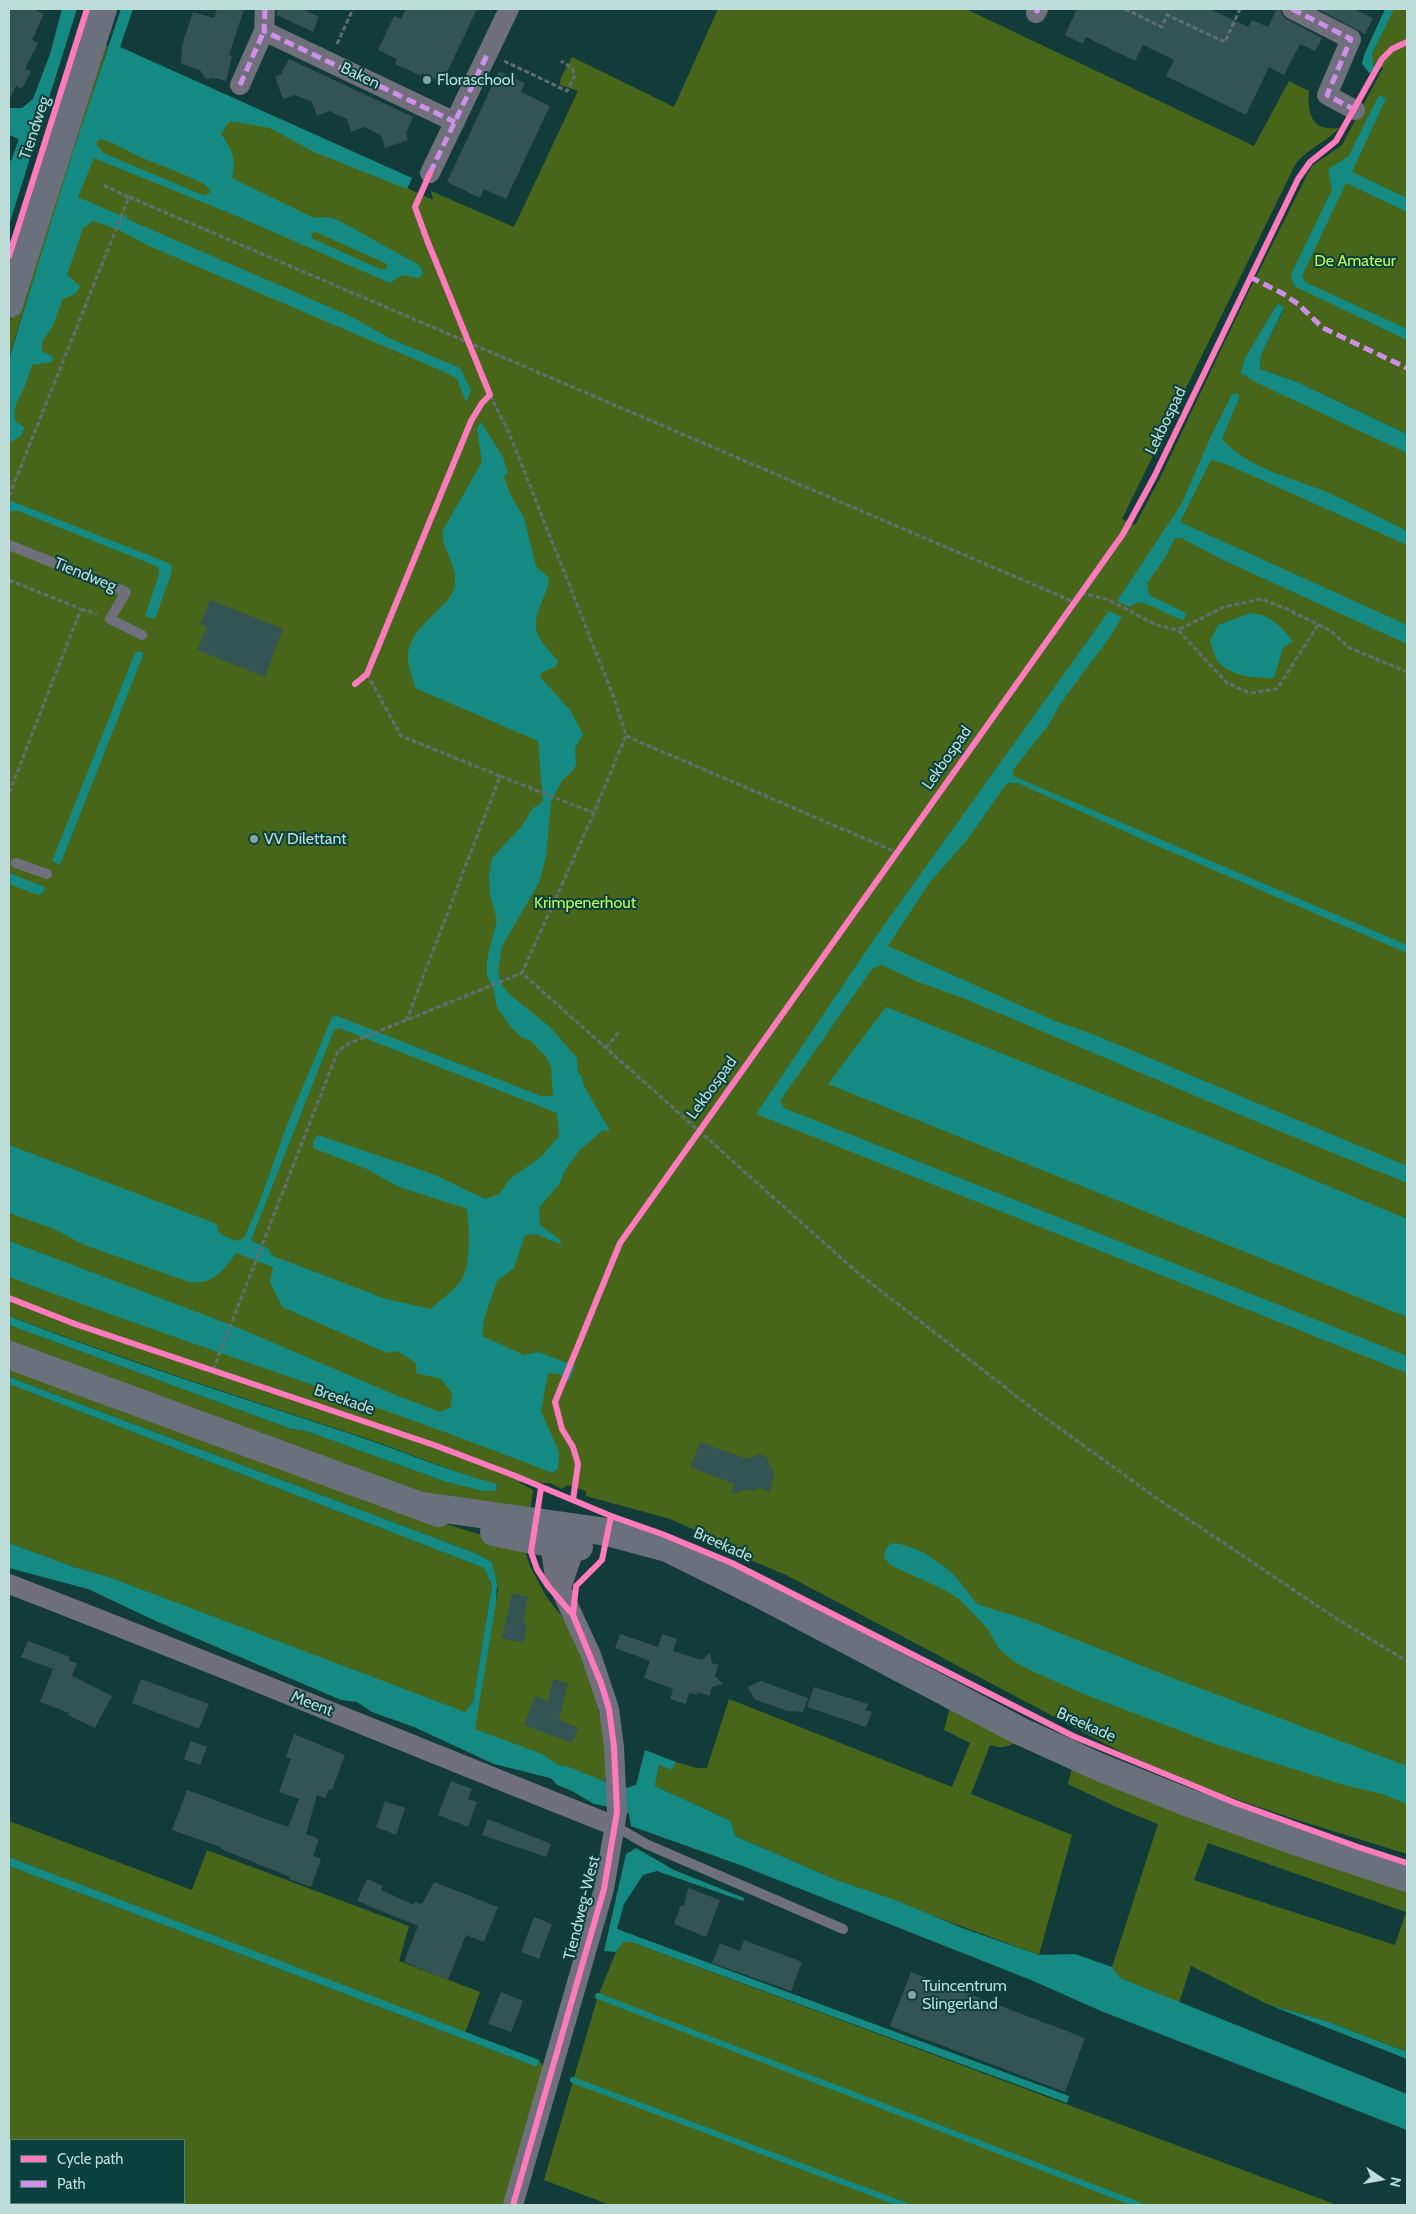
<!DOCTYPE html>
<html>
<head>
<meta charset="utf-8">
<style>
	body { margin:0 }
	#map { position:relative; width:1416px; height:2214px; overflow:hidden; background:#123c39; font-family:Cabin,sans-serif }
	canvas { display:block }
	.frame { position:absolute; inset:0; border:10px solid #beddd9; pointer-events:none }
	.legend { position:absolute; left:10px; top:2139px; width:175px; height:65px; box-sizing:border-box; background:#0b403c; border:1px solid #537f7b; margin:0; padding:6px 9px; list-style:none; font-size:15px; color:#beddd9 }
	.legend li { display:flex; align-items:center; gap:10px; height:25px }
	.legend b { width:25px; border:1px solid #537f7b }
	.north { position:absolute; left:1356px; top:2154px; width:50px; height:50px; -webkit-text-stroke:4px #0b403c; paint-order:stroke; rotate:102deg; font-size:14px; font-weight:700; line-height:20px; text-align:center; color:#beddd9 }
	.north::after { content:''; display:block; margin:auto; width:18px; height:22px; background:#beddd9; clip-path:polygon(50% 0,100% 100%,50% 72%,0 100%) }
</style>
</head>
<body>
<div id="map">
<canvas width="1416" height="2214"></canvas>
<div class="frame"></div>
<ul class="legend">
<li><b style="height:6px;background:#fd7abc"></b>Cycle path</li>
<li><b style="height:6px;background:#ce8fe9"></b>Path</li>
</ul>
<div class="north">N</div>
</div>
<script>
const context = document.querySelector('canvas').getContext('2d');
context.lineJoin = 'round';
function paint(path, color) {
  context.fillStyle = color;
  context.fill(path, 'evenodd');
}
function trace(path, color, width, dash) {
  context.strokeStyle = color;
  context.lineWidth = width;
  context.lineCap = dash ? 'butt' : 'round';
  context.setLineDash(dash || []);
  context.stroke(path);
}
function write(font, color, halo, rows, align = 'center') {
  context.font = font + ' Cabin,sans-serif';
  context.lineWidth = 4;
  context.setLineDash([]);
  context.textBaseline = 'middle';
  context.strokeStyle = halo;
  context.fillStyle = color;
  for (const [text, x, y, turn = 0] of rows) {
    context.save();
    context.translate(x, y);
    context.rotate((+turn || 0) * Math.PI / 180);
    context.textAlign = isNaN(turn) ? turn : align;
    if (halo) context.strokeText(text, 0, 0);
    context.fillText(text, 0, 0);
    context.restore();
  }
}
const green = new Path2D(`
	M718,9H966L1254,146L1289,81L1309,91C1308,103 1308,122 1322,127C1327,129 1335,128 1339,128C1326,143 1307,148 1295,165L1122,519L1135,525L1161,476L1248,293L1308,173L1312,166L1342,145L1383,68L1376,64L1374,68L1373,63L1369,61L1393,9H1407V434L1297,382L1260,369L1261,355L1284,309L1277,304L1242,365L1407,441V1854L1291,1818L1206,1789L1119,1751L786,1575L729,1551L697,1531L670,1519L586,1496V1491L567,1485L562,1489L550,1483L518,1482L533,1490L530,1513L418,1494L9,1344V1325L291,1429L306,1431L446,1482L483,1491H496L497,1485C452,1472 409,1453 365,1438C245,1399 126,1360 9,1316V423L113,53L433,200L431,191L514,227L578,91L560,85L561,77L572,57L674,107Z
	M98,45L108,46L9,357V324Z
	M9,1366L423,1517L524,1548L530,1566L546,1596L565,1621L590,1675L603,1730L608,1772L600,1792L484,1732L474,1730L496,1602L498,1590L492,1562L475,1553L9,1377Z
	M9,1384L484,1568L492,1585L473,1702L465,1712L456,1710L109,1577L74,1567L9,1543Z
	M729,1699L952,1787L970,1743L944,1730L951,1703L1019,1740C1008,1747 1003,1749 990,1745L971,1794L1072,1835L1039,1955L839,1881L735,1836L731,1821L655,1786L659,1765L672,1770L676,1762L697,1768H707Z
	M1072,1768L1407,1888V2052L1326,2021L1267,2004L1191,1966L1179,2003L1120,1978L1112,1967L1158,1824L1116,1807L1068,1784ZM1208,1843L1406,1912L1395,1945L1194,1880Z
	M9,1821L192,1890L207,1850L409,1926L399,1961L480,1992L465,2033L9,1857Z
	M9,1866L537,2067L539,2060L545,2069L505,2205H9ZM11,2140H184V2203H11Z
	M623,1941L631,1942L1337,2205H610L544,2180L598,1996L616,1952Z`);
const water = new Path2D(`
	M62,9H77L9,225V160L11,161L19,139L9,135V108H22L33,99L50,54Z
	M121,9H133L120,47L412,178L407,189L314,152L270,128L230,121L221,134C233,151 236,158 232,178L314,218L328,217L338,220L419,265L423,273L419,278L402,275L390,283L239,217L94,158L78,197L124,217L127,213V219L350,316L393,340L460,368L471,390L466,402L457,379L447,373L149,246L119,230L93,221L83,228L67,275L80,286L75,294L63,299L52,328L42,341V351L52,356L53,362L32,365C29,373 27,381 24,388C18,401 12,406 16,422L24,427L22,435L9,443V359L71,158ZM100,139L113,143L140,157L185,175L206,185L211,192L205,196L103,153L96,143ZM316,232L387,264V269H380L313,239L310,234Z
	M1385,9H1394L1372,54L1374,68L1370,74L1362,64L1364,55Z
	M1379,95L1386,98L1352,172L1407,198V212L1346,183L1302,276L1305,282L1407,329V340L1294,286L1291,274L1332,190L1328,169L1348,157Z
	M1277,304L1281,305L1284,308L1261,355L1260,369L1297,382L1407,434V453L1255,382L1241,373L1244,360Z
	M1232,394H1238L1239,398L1222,439C1249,470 1295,478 1331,494C1357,506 1382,518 1407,531V545L1228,465L1211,460L1180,522L1407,625V644L1223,560L1181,538H1175L1165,558L1147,583L1149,595L1186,613L1184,620C1167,616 1154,604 1137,602L1130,607L1117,601L1182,503L1211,436Z
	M481,422L503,457L508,473L504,476L510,494L524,518L536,566L549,578C549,586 545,594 542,601C529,632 538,638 558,661L555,667L542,672L540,677L570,710L583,734L575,748L576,765L570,774L563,779L551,801L546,857L539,883L502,946L498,972L502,985L508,993L550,1027L577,1058L578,1073L581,1075L584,1086L610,1131L603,1130L580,1150L565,1170L560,1183L539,1208L540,1225L559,1239L562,1245L536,1234L525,1235L514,1268L497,1281L484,1319L482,1336L524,1355L539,1352L575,1366L569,1381L559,1374L548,1373L541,1411L559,1452L558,1469L552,1473C373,1402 189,1345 9,1277V1241L234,1326L393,1394L440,1412L451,1407L452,1393L441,1379L416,1373V1363L398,1351L387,1353L282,1307L270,1282L273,1267L236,1253C224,1270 212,1286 189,1282L82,1244L54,1229L9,1213V1145L217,1224L218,1231L224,1236L237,1241L244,1238L258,1206L287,1125L332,1017L337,1016L541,1096H553L551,1067L546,1057L531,1041L521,1037L510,1026L497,1007L493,988L487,976V960L497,920L490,895L489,876L492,858L521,827L533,808L543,802L538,741L415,688C413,678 407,664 408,654C410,634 428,621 441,607C446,602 452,596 454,588C460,566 440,550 443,530L482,462L477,429ZM339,1028L557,1113L559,1136L542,1156L510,1179L499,1194L485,1199L435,1175L318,1135L313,1141V1148L367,1169L399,1187L467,1209C469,1227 472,1267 460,1282C452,1292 440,1300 431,1309L386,1299L278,1258L271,1255L269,1249L251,1240L334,1030Z
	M9,500L171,564L172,568L171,574L155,619L145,616L159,575V570L156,566L18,511H12L9,514Z
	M1109,611L1122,617L1110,637L1060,704L1050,723L1013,770V776L1407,945V953L1146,841L1018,783H1007L967,840L930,882L888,946L1055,1021L1095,1035L1407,1166V1183L1262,1124L963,998L918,982L882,965L872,969L780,1101L784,1108L1407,1356V1373L756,1114L877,935Z
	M1251,613C1271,615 1280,626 1293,641L1283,648L1274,678C1255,678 1230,677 1217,660C1214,655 1212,647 1210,641L1218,625Z
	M138,652H142L143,655L60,865L52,861L135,653Z
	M9,873L45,887L43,893L38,895L9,884Z
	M886,1007L1230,1145L1407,1219V1317L828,1084Z
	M9,1316C122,1360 238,1397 354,1435C402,1451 448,1471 497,1484L496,1491H483L446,1482L306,1431L291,1429L9,1325Z
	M9,1377L475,1553L492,1562L497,1584L496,1603L475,1729L542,1754L600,1792L610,1788V1807L594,1804L550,1778L494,1764L414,1727L372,1712L357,1702L341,1700L158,1622L88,1589L9,1568V1543L74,1567L109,1577L465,1712L473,1702L492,1585L484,1568L9,1384Z
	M893,1543L904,1545L923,1552L945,1567L956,1577L977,1604L1027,1620L1165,1675L1407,1766V1804L1382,1794L1344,1785L1218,1745L1086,1695L1034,1672L1015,1662L1000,1650L987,1628L959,1599L945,1590L892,1566L885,1559L884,1553L888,1546Z
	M645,1750L676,1762L672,1770L659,1765L655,1786L731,1821L735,1836L839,1881L895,1900L965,1929L1039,1955L1075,1954L1112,1967L1120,1978L1407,2094V2130L1101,2011L1031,1980L740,1865L631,1826L628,1810L622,1807V1789L636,1785Z
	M636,1848L674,1870L744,1898L743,1901L657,1871L643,1875L624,1904L617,1929L1069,2096L1067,2103L631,1942H623L616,1952L604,1951L626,1854Z
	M9,1857L539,2060L537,2067L9,1866Z
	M1267,2004L1326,2021L1407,2052V2059Z`);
const stream = new Path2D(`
	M598,1996L1139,2205
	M573,2080L904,2205`);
const canal = new Path2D(`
	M563,1776L628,1802`);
const building = new Path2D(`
	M9,9H34L44,14L32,40L38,43L25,69L31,71L22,89L16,86L9,101Z
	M217,9H244L229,55L232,56L226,81L214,78L206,79L200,70L181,64L182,45L193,12L214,18Z
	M277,9H302L319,17L313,32L277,15Z
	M406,9H477L442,83L422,73L421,76L395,64L397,59L378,50L394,16L401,19Z
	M1077,9H1210L1248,27L1252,20L1268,27L1277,9H1280L1282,15L1286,19L1322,38L1315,51L1300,44L1284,75L1269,67L1246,115L1166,76L1174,60L1143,45L1135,61L1086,37L1083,44L1065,35Z
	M1318,9H1354L1373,18L1365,34Z
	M289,59L413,117L406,133L408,140L385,148L381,135L364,127L351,132L347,119L338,115L330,111L317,116L312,102L295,95L283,99L275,77L281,74Z
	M499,71L525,83L521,92L550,106L506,199L484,189L480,198L447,182Z
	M210,600L283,629L265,677L197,650L207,627L200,624Z
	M700,1442L747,1459L759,1454L766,1456L774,1474L770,1492L760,1488L753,1491L747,1489L731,1495L734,1484L690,1467Z
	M512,1593L528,1597L523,1623L527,1624L523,1643L502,1638Z
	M620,1634L658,1647L662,1634L677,1639L673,1651L702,1660L710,1653L712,1663L719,1665L715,1676L723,1684L712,1687L709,1696L697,1692V1695L689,1693L686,1704L670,1699L673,1689L644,1678L650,1661L615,1648Z
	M28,1641L70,1657L69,1661L77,1663L72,1676L112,1696L95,1728L68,1715L69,1713L40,1702L53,1669L21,1657Z
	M141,1679L209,1704L199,1729L132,1703Z
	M553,1679L568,1683L559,1720L578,1728L572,1743L524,1725L535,1696L548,1701Z
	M761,1681L808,1698L803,1712L787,1711L754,1699L748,1687Z
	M814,1687L868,1704L865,1710L872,1712L866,1727L807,1707Z
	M294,1734L345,1755L332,1790L329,1789L325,1798L317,1795L306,1834L319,1839L313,1856L321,1859L311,1887L289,1879L290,1877L221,1849V1847L172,1830L187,1790L288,1827L299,1799L279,1792L291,1759L286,1757Z
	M191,1741L207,1747L200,1765L184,1759Z
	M451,1781L472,1789L468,1799L477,1802L468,1827L438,1815Z
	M385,1801L405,1808L396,1835L376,1827Z
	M488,1819L551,1844L546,1857L482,1835Z
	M367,1879L383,1886L381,1890L414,1905L415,1902L422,1904L434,1882L498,1907L484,1942L466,1935L448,1980L404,1962L418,1926L357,1901Z
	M688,1888L720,1900L706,1937L674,1924L681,1905L684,1906Z
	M534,1917L552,1924L539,1959L521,1952Z
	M744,1940L802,1962L791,1991L712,1963L720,1943L740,1951Z
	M911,1972L1085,2038L1065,2092L890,2026Z
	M501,1992L523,2001L511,2032L488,2024Z`);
const path = new Path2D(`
	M1125,9L1162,27L1167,15L1225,42L1240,9
	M337,44L353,9
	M504,61L567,91L575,75L572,68L561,61
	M129,197L1074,602
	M490,395L509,433L614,698L626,735L594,813L522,973L858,1273L1033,1409L1155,1497L1337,1619L1407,1661
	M9,496L129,197L103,185
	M9,580L81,609L9,793
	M1081,593L1109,600L1156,625L1178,630
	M81,609L97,614
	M1318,625L1277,689L1250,693L1227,683L1178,630L1224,607L1261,599L1287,609L1331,631L1348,647L1407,672
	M367,674L401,736L500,776L407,1019
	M626,736L896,852
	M500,776L594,813
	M606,1048L620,1031
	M213,1370L338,1051L350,1043L522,973`);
const lane = new Path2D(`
	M9,545L126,592L110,619L142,635
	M16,863L47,874
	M615,1826L646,1844L843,1929`);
const street = new Path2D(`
	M265,9L264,31L455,122
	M1292,9L1351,39L1327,95L1355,110
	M1036,13L1038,9
	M240,85L264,31
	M430,173L509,9
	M9,1584C212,1662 413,1746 615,1826
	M561,1588L575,1547L572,1533
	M513,2205L604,1889L617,1812L614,1747L609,1709L591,1655L555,1577L550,1543L556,1531`);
const secondary = new Path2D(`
	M9,304L103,9
	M9,1355L439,1513
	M423,1506L607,1532L667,1548L764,1596L1020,1731L1099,1767L1189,1803L1298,1842L1407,1878
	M494,1532L532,1540L579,1547`);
const quiet = new Path2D(`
	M265,9L264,31L455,122
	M1292,9L1351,39L1327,95L1355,110
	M1036,13L1038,9
	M240,85L264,31
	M430,173L488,53
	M1250,277L1282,293L1298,304L1323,328L1407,368`);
const cycleway = new Path2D(`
	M9,256L87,9
	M355,684L367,674L471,421L482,403L490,395L427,240L415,207L430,173
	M9,1298L75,1324L434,1445L513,1475L611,1516L662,1534L732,1563L1073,1736L1233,1802L1358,1847L1407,1863
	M573,1500L578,1464L573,1447L562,1429L555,1402L620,1243L1123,534L1154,477L1298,179L1310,162L1336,141L1382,59L1392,49L1407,42
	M573,1615L576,1586L602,1560L611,1516
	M513,2205L604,1889L617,1812L614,1747L609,1709L601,1683L573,1615L548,1586L537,1569L531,1552L541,1488`);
const markers = [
	[427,80,5,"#82a5a1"],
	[254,839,5,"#82a5a1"],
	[912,1995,5,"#82a5a1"]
];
const streetNames = [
	["Baken",360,76,26],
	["Tiendweg",35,128,-72],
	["Lekbospad",1166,421,-64],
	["Tiendweg",85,575,22],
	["Lekbospad",947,758,-55],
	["Lekbospad",712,1088,-54],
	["Breekade",344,1400,19],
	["Breekade",723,1545,24],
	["Meent",312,1704,21],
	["Breekade",1086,1725,24],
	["Tiendweg-West",582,1908,-76]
];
const poiNames = [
	["Floraschool",437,80],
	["VV Dilettant",264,839],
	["Tuincentrum",922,1986],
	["Slingerland",922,2004]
];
const parkNames = [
	["De Amateur",1355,261],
	["Krimpenerhout",585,903]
];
paint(green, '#47661a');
paint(water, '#158a82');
trace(stream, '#158a82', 6);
trace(canal, '#158a82', 21);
paint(building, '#345353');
trace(path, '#606e74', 3, [5, 2.5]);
trace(lane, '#706f7c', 10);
trace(street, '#706f7c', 20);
trace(secondary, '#6b707d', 28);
trace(quiet, '#ce8fe9', 5, [10, 5]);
trace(cycleway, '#fd7abc', 6);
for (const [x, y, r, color] of markers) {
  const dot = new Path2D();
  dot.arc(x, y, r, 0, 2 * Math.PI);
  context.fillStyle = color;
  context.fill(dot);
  trace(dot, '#0b403c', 2);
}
write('16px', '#beddd9', '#0b403c', streetNames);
write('16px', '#beddd9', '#0b403c', poiNames, 'left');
write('16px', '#bef959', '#0b403c', parkNames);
</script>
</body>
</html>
